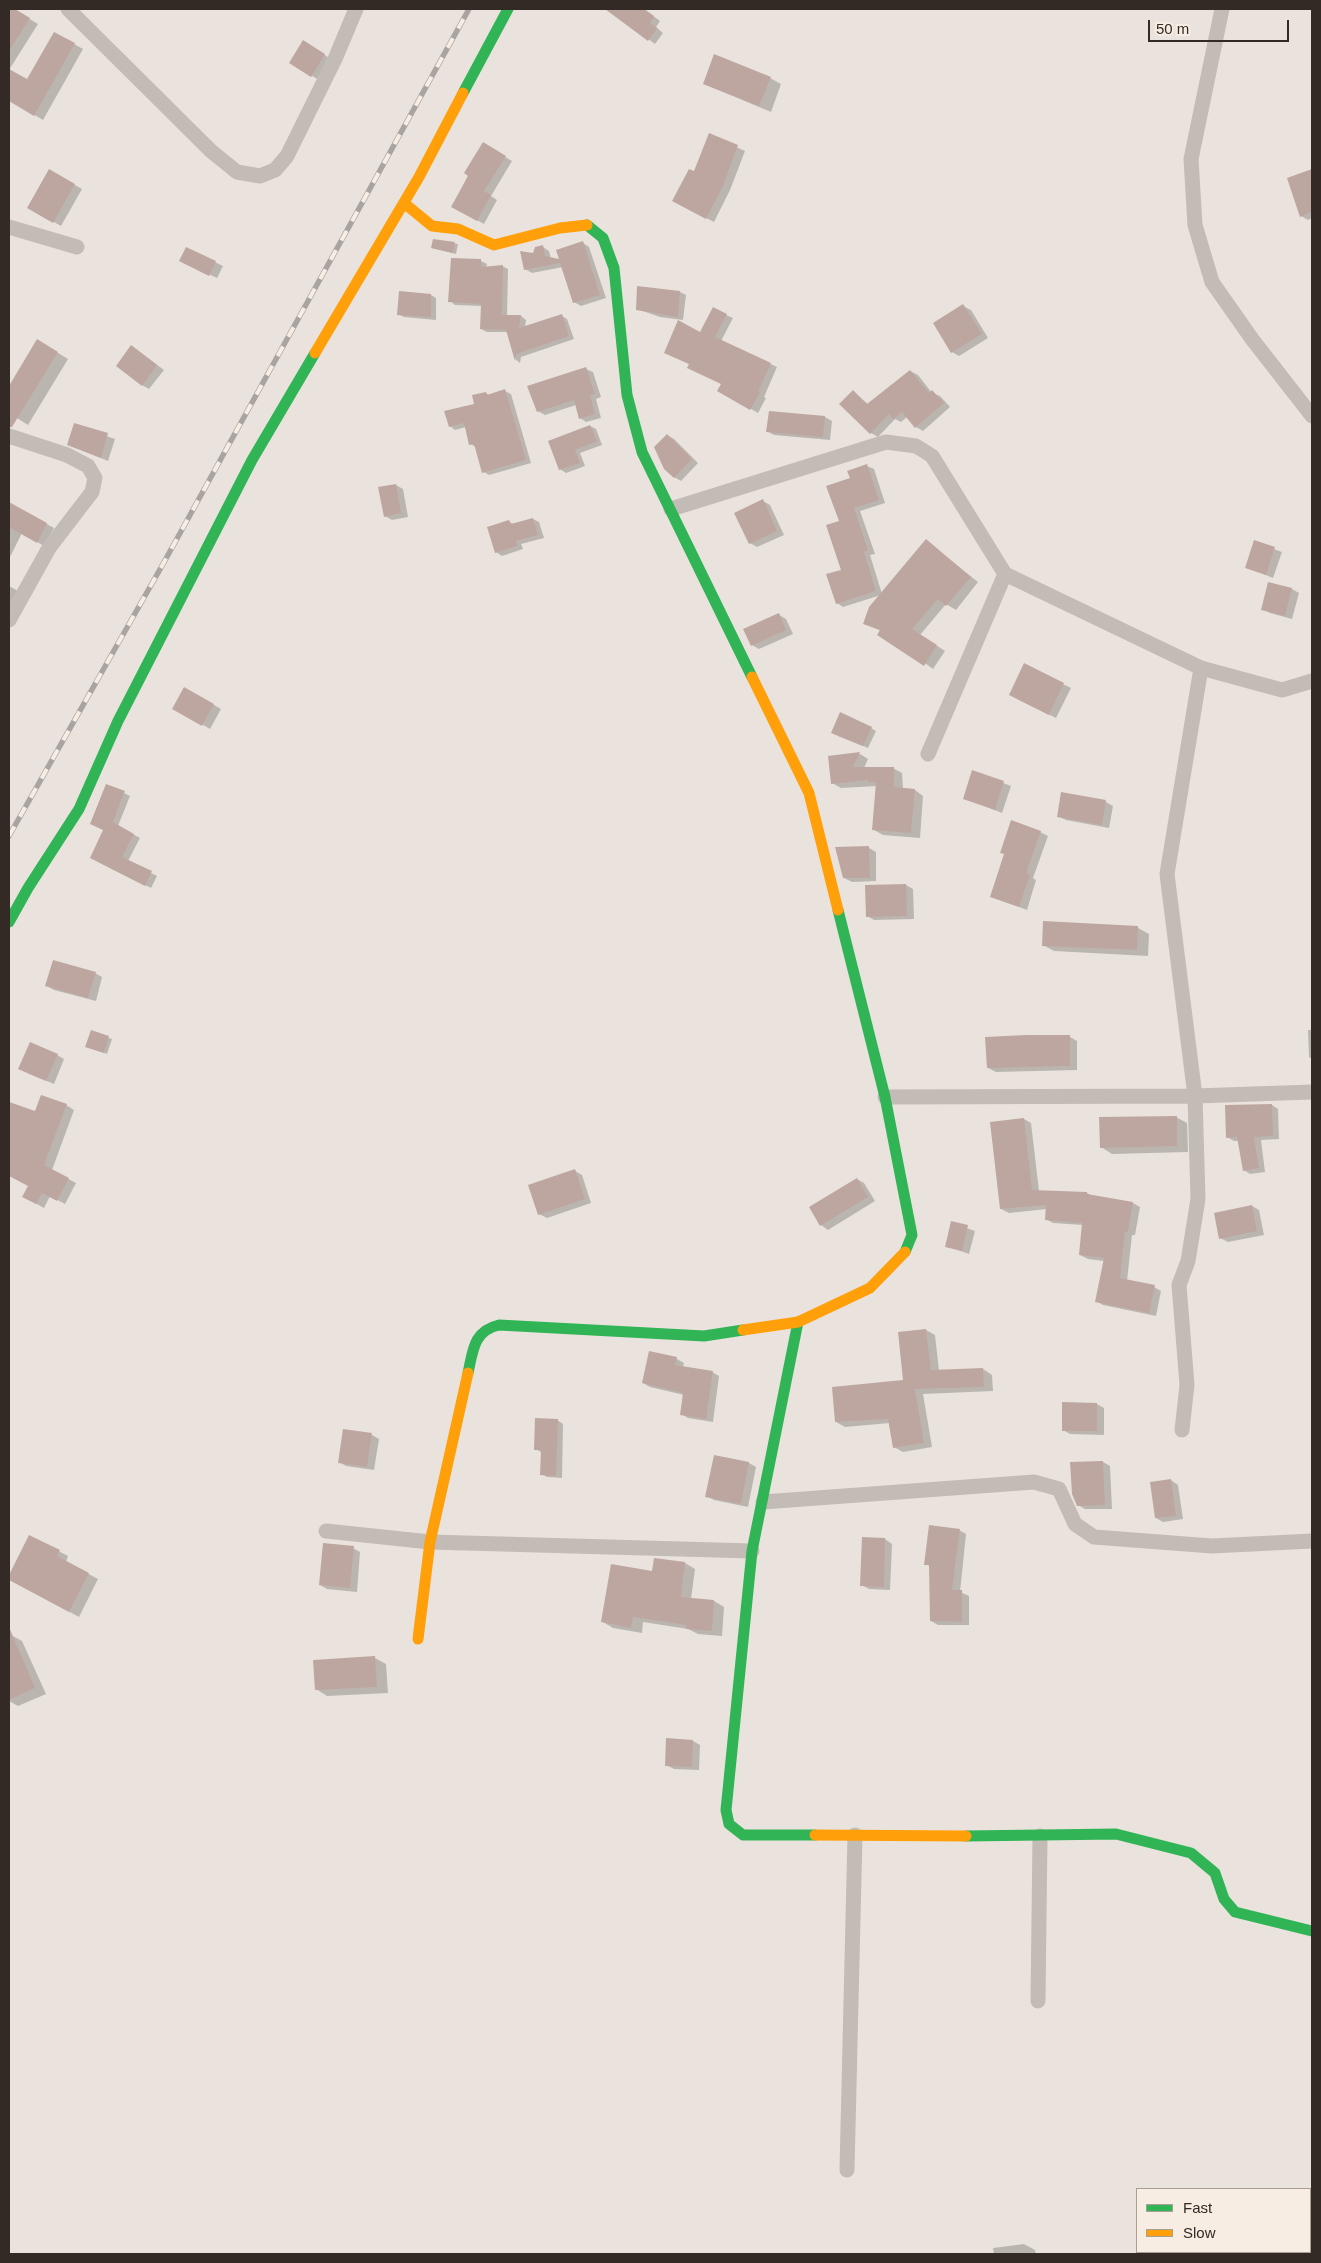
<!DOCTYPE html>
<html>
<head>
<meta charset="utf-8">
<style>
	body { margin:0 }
	#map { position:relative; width:1321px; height:2263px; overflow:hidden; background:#eae3dd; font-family:Helvetica,sans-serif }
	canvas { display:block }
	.frame { position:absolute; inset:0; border:10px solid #332925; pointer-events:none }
	.legend { position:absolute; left:1136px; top:2188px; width:175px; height:65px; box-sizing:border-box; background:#f8ede3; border:1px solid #a99f97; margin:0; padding:6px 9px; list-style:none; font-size:15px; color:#332925 }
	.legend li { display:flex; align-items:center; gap:10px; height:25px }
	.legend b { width:25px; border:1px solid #a99f97 }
	.scale { position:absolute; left:1148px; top:20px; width:141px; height:22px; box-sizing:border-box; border:2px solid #332925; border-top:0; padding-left:6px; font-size:15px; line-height:18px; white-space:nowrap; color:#332925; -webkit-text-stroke:4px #f8ede3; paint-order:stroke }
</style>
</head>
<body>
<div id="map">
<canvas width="1321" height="2263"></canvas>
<div class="frame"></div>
<ul class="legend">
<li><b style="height:6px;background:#30b455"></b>Fast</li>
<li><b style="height:6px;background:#ff9f0a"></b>Slow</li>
</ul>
<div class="scale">50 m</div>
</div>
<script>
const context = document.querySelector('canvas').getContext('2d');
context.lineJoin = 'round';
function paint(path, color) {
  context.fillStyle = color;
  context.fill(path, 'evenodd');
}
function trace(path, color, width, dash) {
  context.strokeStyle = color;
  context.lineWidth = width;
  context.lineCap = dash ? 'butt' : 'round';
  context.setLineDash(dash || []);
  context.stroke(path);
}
const shadow = new Path2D(`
	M9,9H13L38,24L9,70Z
	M615,9H644L660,21L656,27L663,33L655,44L612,12Z
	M55,33L83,49L43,120L9,100V70L28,81Z
	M304,42L331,59L319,80L291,63Z
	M770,78L781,84L771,112L704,84Z
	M710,135L745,151L730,190L714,222L681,205Z
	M483,144L512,161L491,196L497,200L484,224L453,207Z
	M50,171L82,189L61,226L29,208Z
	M1312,171V218L1308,220L1301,216L1289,178Z
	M434,240L458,244L456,254L432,248Z
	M583,243L589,247L606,298L581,306L574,302L563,267L532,273L525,269L534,255L543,247L549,251L551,259L561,261Z
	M186,248L223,266L217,278L187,264Z
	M481,261L487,264L486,268L502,266L508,269L507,316H521L526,320L525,328L562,316L567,319L574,339L521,357L520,363L516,360L508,332H487L481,329L482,306L455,305L450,301Z
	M680,292L686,295L683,320L660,317L637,309Z
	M431,295L436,298V320L404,317L398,314Z
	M963,306L971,310L988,338L959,356L952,352Z
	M726,315L733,318L721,341L777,367L764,397L766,398L758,413L718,390L722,384L690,364L665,353L701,334Z
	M38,341L68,359L28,425L9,413V388Z
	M132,346L164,370L149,389L142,385Z
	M586,369L593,372L601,397L596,399L601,418L586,422L580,418L576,405L545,415L538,411Z
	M910,371L918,375L932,393L940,396L950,407L923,431L916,427L907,417L901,422L895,419L878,437L871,433L853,392L869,405Z
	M505,391L511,394L531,463L489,475L484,472L476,447L470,444L466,427L455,430L450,426L486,393L490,396Z
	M825,417L832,421L830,440L774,435L767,431Z
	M75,425L115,439L108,461L69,445Z
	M590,426L596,429L602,445L580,453L585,466L566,473L560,469Z
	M667,435L674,439L698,463L681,481L674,477Z
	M867,466L874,469L885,503L860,511L875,554L870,555L882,594L926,541L978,582L956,610L946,604L920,635L945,651L933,669L881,631L864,623L881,595L843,607L837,603L843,570L840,522L851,478Z
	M396,485L403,489L408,517L392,520L385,516Z
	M763,501L770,505L784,535L757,547L750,543Z
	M9,503L54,528L44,546L22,533L9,559Z
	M533,519L539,522L544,538L521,544L523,549L502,556L496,552L509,522L514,524Z
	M1255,542L1282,552L1273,578L1246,567Z
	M1269,583L1292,589L1299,593L1292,619L1270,613L1263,609Z
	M9,586L20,592L9,608Z
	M779,615L786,619L793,634L759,649L752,645Z
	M1024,665L1071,688L1056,718L1017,699Z
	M185,688L221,709L210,729L174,708Z
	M871,728L876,731L868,748L838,736Z
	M860,754L868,759L864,768H893L902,773L903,789L915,790L923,796L920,838L883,835L874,830L877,786L841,788L832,783L829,757Z
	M973,772L1011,786L1002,813L964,798Z
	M124,793L130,796L118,826L140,838L128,861L157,876L151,888L97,861Z
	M1106,802L1113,806L1109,828L1066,820L1058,816Z
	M1040,832L1048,836L1033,878L1036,880L1027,910L992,897L1005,855Z
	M869,848L876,852V881L852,882L844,878Z
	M906,885L913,889L914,919L874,920L867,916Z
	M1138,928L1149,934L1148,956L1054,951L1043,945Z
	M95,973L102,977L96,1001L54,990L47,986Z
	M1308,1030H1312V1059L1309,1057Z
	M92,1032L112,1039L107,1054L90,1048Z
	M1070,1037L1077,1041V1070L996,1072L988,1068Z
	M57,1055L64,1059L54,1084L27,1073Z
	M9,1102L36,1112L66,1105L74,1110L52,1170L76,1183L65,1204L50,1196L44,1208L24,1197L29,1186L9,1175Z
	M1272,1105L1278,1109L1279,1139L1261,1140L1265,1172L1250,1174L1244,1170L1239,1141H1234L1227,1137Z
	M1176,1117L1187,1123L1188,1152L1112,1154L1101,1147Z
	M1024,1119L1031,1123L1039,1191L1087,1193L1092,1196L1133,1203L1140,1207L1135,1235H1132L1127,1281L1154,1287L1161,1291L1156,1316L1103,1305L1096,1301L1104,1261L1088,1259L1080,1255L1083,1225L1053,1223L1046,1219L1047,1209L1009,1213L1001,1209L991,1123Z
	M575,1171L582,1175L591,1203L547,1218L539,1214Z
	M857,1179L864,1183L875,1201L828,1230L821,1225L810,1208Z
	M1252,1206L1259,1210L1264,1235L1228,1242L1220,1238Z
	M952,1223L975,1231L969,1254L946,1246Z
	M926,1330L935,1335L939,1371L983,1369L992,1375L993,1391L923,1394L932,1447L903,1452L894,1447L890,1423L845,1427L836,1422L905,1381Z
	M650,1352L677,1359L684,1363L683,1368L712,1372L719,1376L713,1422L688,1418L681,1414L684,1395L650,1387L643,1383Z
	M1097,1404L1104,1408V1435L1070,1434L1063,1430Z
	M557,1420L563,1424L562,1478L547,1477L541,1474L542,1453L536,1449Z
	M372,1435L379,1439L374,1470L346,1466L339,1462Z
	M715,1456L749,1463L756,1467L748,1507L714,1500L707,1496Z
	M1103,1462L1110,1466L1112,1509H1085L1078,1505Z
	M1171,1480L1178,1485L1183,1519L1163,1522L1156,1518Z
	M959,1530L966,1534L960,1592L969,1596V1625H938L931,1621V1567L926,1564Z
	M29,1536L68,1556L66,1562L98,1579L79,1617L9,1579Z
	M885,1539L892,1544L890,1590L869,1589L862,1585Z
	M353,1548L360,1552L357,1592L327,1589L320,1585Z
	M655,1559L685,1563L695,1569L691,1599L714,1601L724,1607L722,1636L698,1634L688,1629L643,1622L642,1633L613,1628L603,1622L653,1572Z
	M11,1635L22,1641L46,1694L18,1706L9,1701V1636Z
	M375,1658L386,1664L388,1693L327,1696L316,1689Z
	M693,1741L700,1745L699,1770L674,1769L666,1765Z
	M1024,2244L1035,2250L1036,2254H994L993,2248Z`);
const building = new Path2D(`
	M9,9H15L30,18L9,51Z
	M605,9H644L654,16L650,23L657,28L648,41Z
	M54,32L75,43L34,116L9,101V69L27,79Z
	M303,40L325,54L311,77L289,63Z
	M714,54L771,77L759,106L703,84Z
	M709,133L738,145L723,186L706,219L672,201L689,169L694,171Z
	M483,142L506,156L484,191L491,195L477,221L451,207L468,176L464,173Z
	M49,169L75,184L53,223L27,208Z
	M1312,169V212L1300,217L1287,178Z
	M433,239L455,242L453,253L431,248Z
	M583,241L600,295L573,303L560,263L524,270L520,251L533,253L535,247L543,245L545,256L559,259L556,250Z
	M186,247L216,261L209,276L179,261Z
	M451,258L481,259V267L503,265L502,315H521L519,328L562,314L569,336L516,354L515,361L506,330L480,329L481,304L448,302Z
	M637,286L680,291L678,317L636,310Z
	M399,291L431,294V317L397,315Z
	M963,304L982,334L951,353L933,323Z
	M713,307L727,314L715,337L771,363L758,392L760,393L750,410L717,391L721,384L687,368L689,364L664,353L678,320L700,332Z
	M37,339L58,352L12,427H9V386Z
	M131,345L157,365L142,386L116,366Z
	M586,367L595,394L590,395L595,414L579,419L574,400L537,412L527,386Z
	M910,370L929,393L932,390L944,403L915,428L902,412L893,419L889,414L870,434L839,404L853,390L867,404Z
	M505,389L526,460L482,473L474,444L469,445L464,423L449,427L444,411L474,404L472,395L486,392L487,395Z
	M769,411L825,416L823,437L766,432Z
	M74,423L108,433L101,458L67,445Z
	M590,425L597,441L575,450L580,463L559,470L548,441Z
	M667,434L692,459L674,478L664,469L654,447Z
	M867,464L879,500L854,508L868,550L864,552L876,591L836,604L826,574L841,570L826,525L839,521L826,486L850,478L847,471Z
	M396,484L401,513L384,517L378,487Z
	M763,499L777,531L749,544L734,513Z
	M9,502L47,523L37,543L9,527Z
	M533,518L538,535L516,541L517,546L495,553L487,527L509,520L511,524Z
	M926,539L971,577L946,606L938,599L912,629L937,645L924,666L877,635L880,630L863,624L869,607Z
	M1254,540L1275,547L1266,575L1245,568Z
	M1268,582L1292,588L1285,616L1261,610Z
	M779,613L786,630L751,646L743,629Z
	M1024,663L1064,683L1049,715L1009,695Z
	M184,687L214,704L202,726L172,709Z
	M840,712L872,727L863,746L831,733Z
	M860,752L853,767H894V787L915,789L911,833L872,830L876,782H868V780L831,784L828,756Z
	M972,770L1004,781L995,810L963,799Z
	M106,784L125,791L113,822L134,834L122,857L152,871L145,886L90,858L103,830L90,824Z
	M1061,792L1106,800L1102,825L1057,817Z
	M1011,820L1041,831L1026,873L1030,875L1019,907L990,897L1004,854L1000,853Z
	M869,846L870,878H843L835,847Z
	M906,884L907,916L866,917L865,885Z
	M1043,921L1138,926L1137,950L1042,946Z
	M53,960L96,972L88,998L45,986Z
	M91,1030L109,1036L104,1053L85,1047Z
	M1026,1035H1070V1066L987,1068L985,1037Z
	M30,1042L58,1054L46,1081L18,1069Z
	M41,1095L67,1104L44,1165L69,1178L57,1201L42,1193L36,1204L22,1197L28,1186L9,1176V1102L35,1111Z
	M1272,1104L1273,1136L1254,1137L1259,1168L1243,1171L1237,1137L1226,1138L1225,1105Z
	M1177,1116V1146L1100,1148L1099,1117Z
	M1024,1118L1032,1190L1087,1192V1194L1133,1202L1128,1232H1125L1120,1278L1155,1285L1149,1313L1095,1302L1104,1258L1079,1255L1082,1223L1045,1220L1046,1205L1000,1209L990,1122Z
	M575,1169L585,1199L538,1215L528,1185Z
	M857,1178L868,1197L820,1226L809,1207Z
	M1252,1205L1257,1231L1219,1239L1214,1213Z
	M951,1221L968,1225L962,1251L945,1247Z
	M926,1329L931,1370L983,1368L984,1387L915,1389L924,1443L893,1448L888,1419L835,1422L832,1387L903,1380L898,1332Z
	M649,1351L677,1357L675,1365L713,1371L706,1419L680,1415L683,1393L642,1383Z
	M1062,1402L1097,1403V1431H1062Z
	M535,1418L558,1419L556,1476L540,1475L541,1450H534Z
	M343,1429L372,1433L367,1467L338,1463Z
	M714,1455L749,1462L741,1504L705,1497Z
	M1103,1461L1105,1505L1077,1506L1072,1494L1070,1462Z
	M1171,1479L1176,1516L1155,1518L1150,1482Z
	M929,1525L960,1529L952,1590H962V1622L930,1621L929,1565H924Z
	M29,1535L60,1550L57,1556L89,1573L69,1612L9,1580V1575Z
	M862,1537L885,1538L884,1587L860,1586Z
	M323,1543L354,1546L350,1588L319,1585Z
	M654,1558L685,1562L681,1597L714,1600L712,1631L686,1629V1625L633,1617L631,1628L601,1622L611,1564L652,1571Z
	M9,1627L35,1688L9,1700Z
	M375,1656L377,1687L315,1690L313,1660Z
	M666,1738L693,1740L692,1767L665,1766Z`);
const street = new Path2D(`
	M68,9L211,151L237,172L260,176L275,170L287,156L335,59L356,9
	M1222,9L1191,159L1195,225L1212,282L1252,339L1312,416
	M9,227L77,247
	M9,436L67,455L88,466L95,478L92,492L49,548L9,620
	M671,509L886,442L916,446L932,456L1005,574L1201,668L1282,690L1312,681
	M928,754L1005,574
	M885,1097L1195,1096L1312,1092
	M1182,1430L1187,1385L1179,1285L1188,1261L1198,1199L1195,1096L1167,874L1201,668
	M763,1502L1034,1482L1059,1489L1075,1524L1094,1537L1212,1546L1312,1541
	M326,1531L430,1542L752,1551
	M1038,2001L1040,1836
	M847,2170L855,1835
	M1242,2254L1243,2252`);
const fast = new Path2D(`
	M463,93L508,9
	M587,225L603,238L614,268L627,395L642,452L752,677
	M838,910L885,1097L912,1235L905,1252
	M9,922L28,888L79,809L118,721L252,460L315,353
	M798,1322L752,1551L726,1810L729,1824L743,1835H815
	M468,1373C473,1351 473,1331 499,1325L704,1336L743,1330
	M966,1836L1116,1834L1191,1853L1215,1873L1224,1899L1235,1912L1312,1931`);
const slow = new Path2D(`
	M404,203L432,226L458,229L494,245L560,228L587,225
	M315,353L419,177L463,93
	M752,677L809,793L838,910
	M743,1330L798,1322L870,1288L905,1252
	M418,1639L430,1542L468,1373
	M815,1835L966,1836`);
const rail = new Path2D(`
	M9,836L163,564L469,9`);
paint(shadow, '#0003');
paint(building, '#bda69f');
trace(street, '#c3bbb6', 15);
trace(fast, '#30b455', 11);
trace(slow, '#ff9f0a', 11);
trace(rail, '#aaa4a1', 5.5);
trace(rail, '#f8ede3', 4, [11]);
</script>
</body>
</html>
